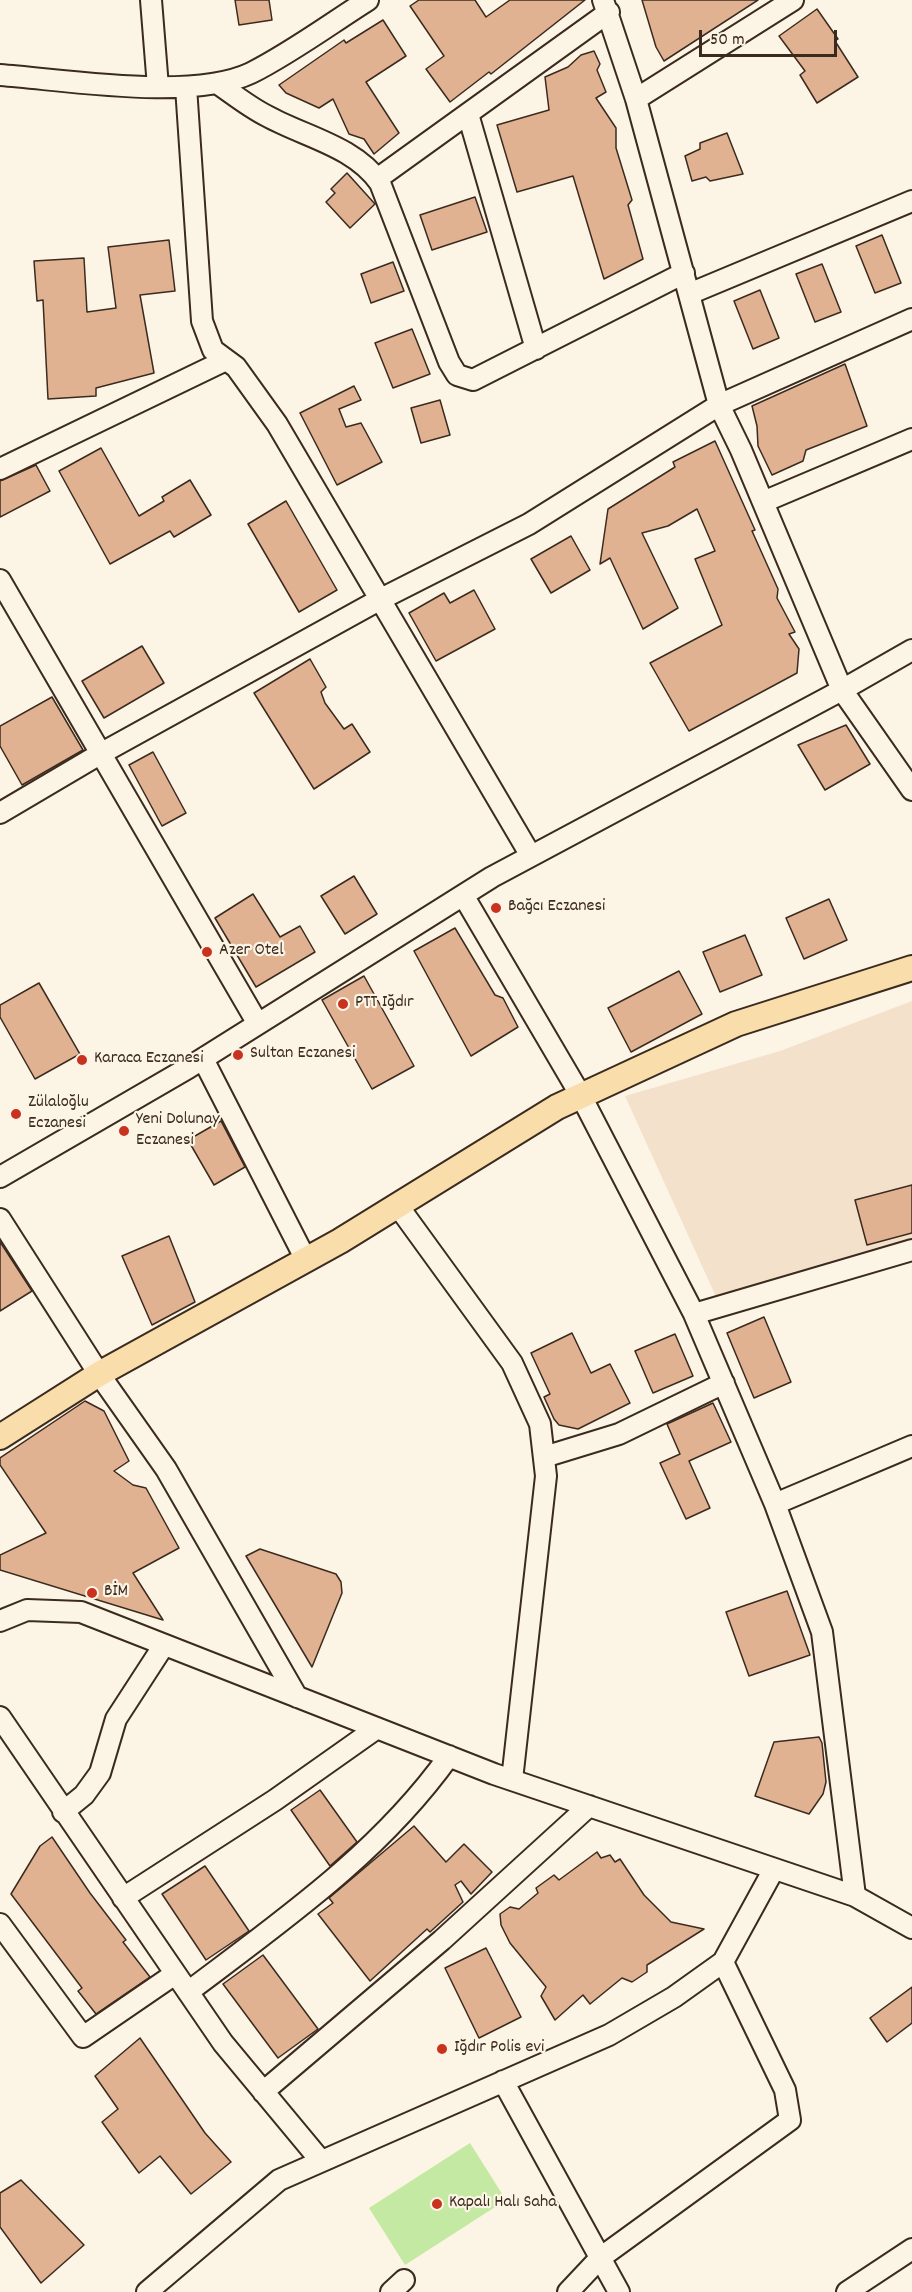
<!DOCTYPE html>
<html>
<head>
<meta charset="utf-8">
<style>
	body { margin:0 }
	#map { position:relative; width:912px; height:2292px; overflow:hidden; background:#fcf5e5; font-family:Dekko,sans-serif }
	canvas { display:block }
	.scale { position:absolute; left:699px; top:30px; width:138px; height:27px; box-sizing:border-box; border:3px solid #3b2a1e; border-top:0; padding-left:8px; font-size:18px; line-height:21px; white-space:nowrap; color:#3b2a1e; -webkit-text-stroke:4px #fcf5e5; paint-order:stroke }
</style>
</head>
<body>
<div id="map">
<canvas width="912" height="2292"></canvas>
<div class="scale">50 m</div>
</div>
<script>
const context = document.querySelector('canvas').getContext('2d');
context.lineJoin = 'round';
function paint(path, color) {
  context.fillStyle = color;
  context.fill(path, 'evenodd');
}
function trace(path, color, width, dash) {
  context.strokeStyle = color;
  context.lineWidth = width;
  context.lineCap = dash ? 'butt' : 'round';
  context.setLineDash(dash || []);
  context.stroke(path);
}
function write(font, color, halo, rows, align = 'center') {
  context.font = font + ' Dekko,sans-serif';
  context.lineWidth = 4.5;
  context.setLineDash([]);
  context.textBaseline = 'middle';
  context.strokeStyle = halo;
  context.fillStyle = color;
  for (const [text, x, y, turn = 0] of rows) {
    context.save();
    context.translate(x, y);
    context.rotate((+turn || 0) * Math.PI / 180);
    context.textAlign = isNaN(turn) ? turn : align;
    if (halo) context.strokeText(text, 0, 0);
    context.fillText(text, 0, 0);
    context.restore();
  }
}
const built = new Path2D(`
	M912,1001V1249L717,1299L625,1096L780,1051Z`);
const green = new Path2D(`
	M470,2143L506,2200L405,2265L369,2208Z`);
const building = new Path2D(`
	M235,0H269L272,20L239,25Z
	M419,0H475L486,17L510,0H585L491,74L489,72L450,102L426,69L444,56L410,6Z
	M642,0H758L664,61L656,47Z
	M817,9L838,39L835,41L858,77L817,103L800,75L805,71L779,36Z
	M383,20L406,56L366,82L399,133L374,154L364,139L349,134L333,99L319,108L286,93L279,85L344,40L346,43Z
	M594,51L600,64L597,70L606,92L596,98L616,128V148L632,200L628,205L643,259L604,279L573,176L517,192L497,125L549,110L545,77L568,67L581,55Z
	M727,133L743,174L710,181L706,177L692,181L685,156L700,149V143Z
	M347,173L375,204L350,228L326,202L335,193L331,189Z
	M475,197L487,232L432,250L420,215Z
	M882,235L901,283L875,293L856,246Z
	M169,240L175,291L140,295L154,373L96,388V396L48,399L43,300L37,301L34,261L84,258L87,312L116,308L108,247Z
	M393,262L404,291L371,303L361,274Z
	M822,264L841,312L815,322L796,274Z
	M760,290L779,338L753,349L734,301Z
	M412,329L430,374L393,388L375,343Z
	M845,364L867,426L806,450L803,461L772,475L758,446L757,426L752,406Z
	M354,386L361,400L339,409L346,427L361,423L382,462L337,485L300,413Z
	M440,400L450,435L421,443L411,408Z
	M715,441L755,530L752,531L778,589L777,598L795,632L789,634L799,649L797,673L689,731L650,663L722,625L695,559L715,551L697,509L668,526L642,533L678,608L643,629L610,558L600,564L608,509L675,467L673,462Z
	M101,448L139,516L164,501L162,497L190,480L211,515L174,537L170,531L110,564L59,471Z
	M36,465L50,491L0,517V481Z
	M286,501L337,590L299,612L248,524Z
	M571,536L590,570L551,593L531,559Z
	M474,590L495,629L436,661L409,613L444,593L450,603Z
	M142,646L164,683L104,718L82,681Z
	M310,659L326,687L321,692L325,703L344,729L352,724L370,752L314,789L254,693Z
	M52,697L83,750L22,785L0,746V726Z
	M846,725L870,764L825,790L798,745Z
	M153,752L186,813L162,826L129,765Z
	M354,876L377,914L345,934L321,896Z
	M253,894L280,937L300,926L315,952L256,987L215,918Z
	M829,899L847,940L804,959L786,918Z
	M455,928L495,995L503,998L518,1027L471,1056L414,951Z
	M745,935L762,975L720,992L703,952Z
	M679,971L702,1014L631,1052L608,1008Z
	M364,976L414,1066L372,1089L322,1000Z
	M39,983L80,1054L35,1079L0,1017V1005Z
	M221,1121L245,1167L214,1185L188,1140Z
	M912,1185V1233L867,1245L855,1200Z
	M169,1236L195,1302L152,1325L122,1256Z
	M0,1242L32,1291L0,1311Z
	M764,1317L791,1382L754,1398L727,1333Z
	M572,1333L591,1373L610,1364L630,1403L578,1429L559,1425L554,1419L544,1397L550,1394L531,1353Z
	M675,1334L693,1376L653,1393L635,1351Z
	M85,1401L104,1411L129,1461L114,1471L133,1485L146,1488L179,1548L133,1573L163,1620L0,1570V1555L46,1533L0,1465V1458Z
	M713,1403L731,1442L689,1461L710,1508L686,1519L660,1463L680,1454L667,1424Z
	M260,1549L336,1574L341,1582L342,1593L312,1667L246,1556Z
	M787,1591L810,1655L749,1676L726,1612Z
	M819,1737L822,1743L826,1782L823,1794L809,1814L755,1796L774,1742Z
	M320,1790L357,1842L330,1866L291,1810Z
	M414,1826L446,1862L464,1844L492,1872L471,1894L461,1881L455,1885L463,1902L430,1932L427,1929L370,1981L318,1914L333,1903L329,1898Z
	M52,1837L90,1893L126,1940L123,1942L150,1977L96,2014L78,1991L82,1988L11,1894L40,1846Z
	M597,1852L601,1858L610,1855L615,1862L620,1859L644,1895L671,1922L704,1929L647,1965V1972L632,1982L622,1978L590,2004L583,1995L555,2020L541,1996L546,1987L510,1943L501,1925L500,1914L510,1907L519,1909L538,1893L536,1888L554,1875L559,1880Z
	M205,1866L249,1931L206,1960L162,1894Z
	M486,1948L521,2017L479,2038L445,1968Z
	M263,1955L318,2029L278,2058L223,1984Z
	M912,1987V2023L887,2042L870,2018Z
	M140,2038L205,2133L231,2162L191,2194L160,2156L139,2173L102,2122L118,2109L95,2076Z
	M21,2180L84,2245L41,2283L0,2227V2193Z`);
const minor = new Path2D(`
	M151,0L158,87
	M603,0L636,99L719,405L741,450L842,690L912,790
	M0,75C67,80 192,101 251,73C291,53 330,24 368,0
	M217,83C233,94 249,107 267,116C305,137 354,146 380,183L449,362L457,375L473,380L684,273
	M186,87L202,321L213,350L236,367L277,424L531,856
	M636,99L793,0
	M468,114L536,349
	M377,179L609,12
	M689,294L912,201
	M0,469L226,360
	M763,502L912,439
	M0,580L258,1024
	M0,813L100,754L379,600L529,524L719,405L912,319
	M463,895L581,1096L694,1314L775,1504L822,1632L855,1896
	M203,1059L306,1260
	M0,1177L188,1068L492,877L842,690L912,650
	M398,1206L512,1363L540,1424L546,1476L512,1780
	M0,1219L99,1374L166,1469L297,1697
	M694,1314L912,1250
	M544,1457L619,1434L724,1383
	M775,1504L912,1446
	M0,1621L27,1610L81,1612L494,1774L855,1896L912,1928
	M0,1717L223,2043L321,2161
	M63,1812L84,1795L100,1773L116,1719L164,1645
	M123,1898L275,1800L377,1728
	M0,1924L83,2037L175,1974
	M188,1992C282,1921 380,1853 449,1756
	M503,2081L619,2292
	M263,2092L442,1940L589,1806
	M147,2292L279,2180L609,2035L674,1997L723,1962L774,1869
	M391,2292L404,2280
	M568,2292L600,2258L790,2120L785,2090L723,1962
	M847,2292L912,2249`);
const major = new Path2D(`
	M0,1437L99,1374L340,1241L557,1107L736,1024L912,968`);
const markers = [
	[496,908,6,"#c8321e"],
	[207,952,6,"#c8321e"],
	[343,1004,6,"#c8321e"],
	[238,1055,6,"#c8321e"],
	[82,1060,6,"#c8321e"],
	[16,1114,6,"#c8321e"],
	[124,1131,6,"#c8321e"],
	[92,1593,6,"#c8321e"],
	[442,2049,6,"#c8321e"],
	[437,2204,6,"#c8321e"]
];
const poiNames = [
	["Bağcı Eczanesi",508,908],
	["Azer Otel",219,952],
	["PTT Iğdır",355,1004],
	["Sultan Eczanesi",250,1055],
	["Karaca Eczanesi",94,1060],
	["Zülaloğlu",28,1104],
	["Eczanesi",28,1125],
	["Yeni Dolunay",136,1121],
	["Eczanesi",136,1142],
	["BİM",104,1593],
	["Iğdır Polis evi",454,2049],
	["Kapalı Halı Saha",449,2204]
];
paint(built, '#f4e1cc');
paint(green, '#c4e9a3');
paint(building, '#e1b292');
trace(building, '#3b2a1e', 1.5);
trace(minor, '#3b2a1e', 24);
trace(major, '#3b2a1e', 28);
trace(minor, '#fcf5e5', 20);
trace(major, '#f9deab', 24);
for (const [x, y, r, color] of markers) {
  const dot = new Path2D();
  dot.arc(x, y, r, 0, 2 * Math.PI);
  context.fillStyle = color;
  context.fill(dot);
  trace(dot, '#fcf5e5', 2);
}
write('18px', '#3b2a1e', '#fcf5e5', poiNames, 'left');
</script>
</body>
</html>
